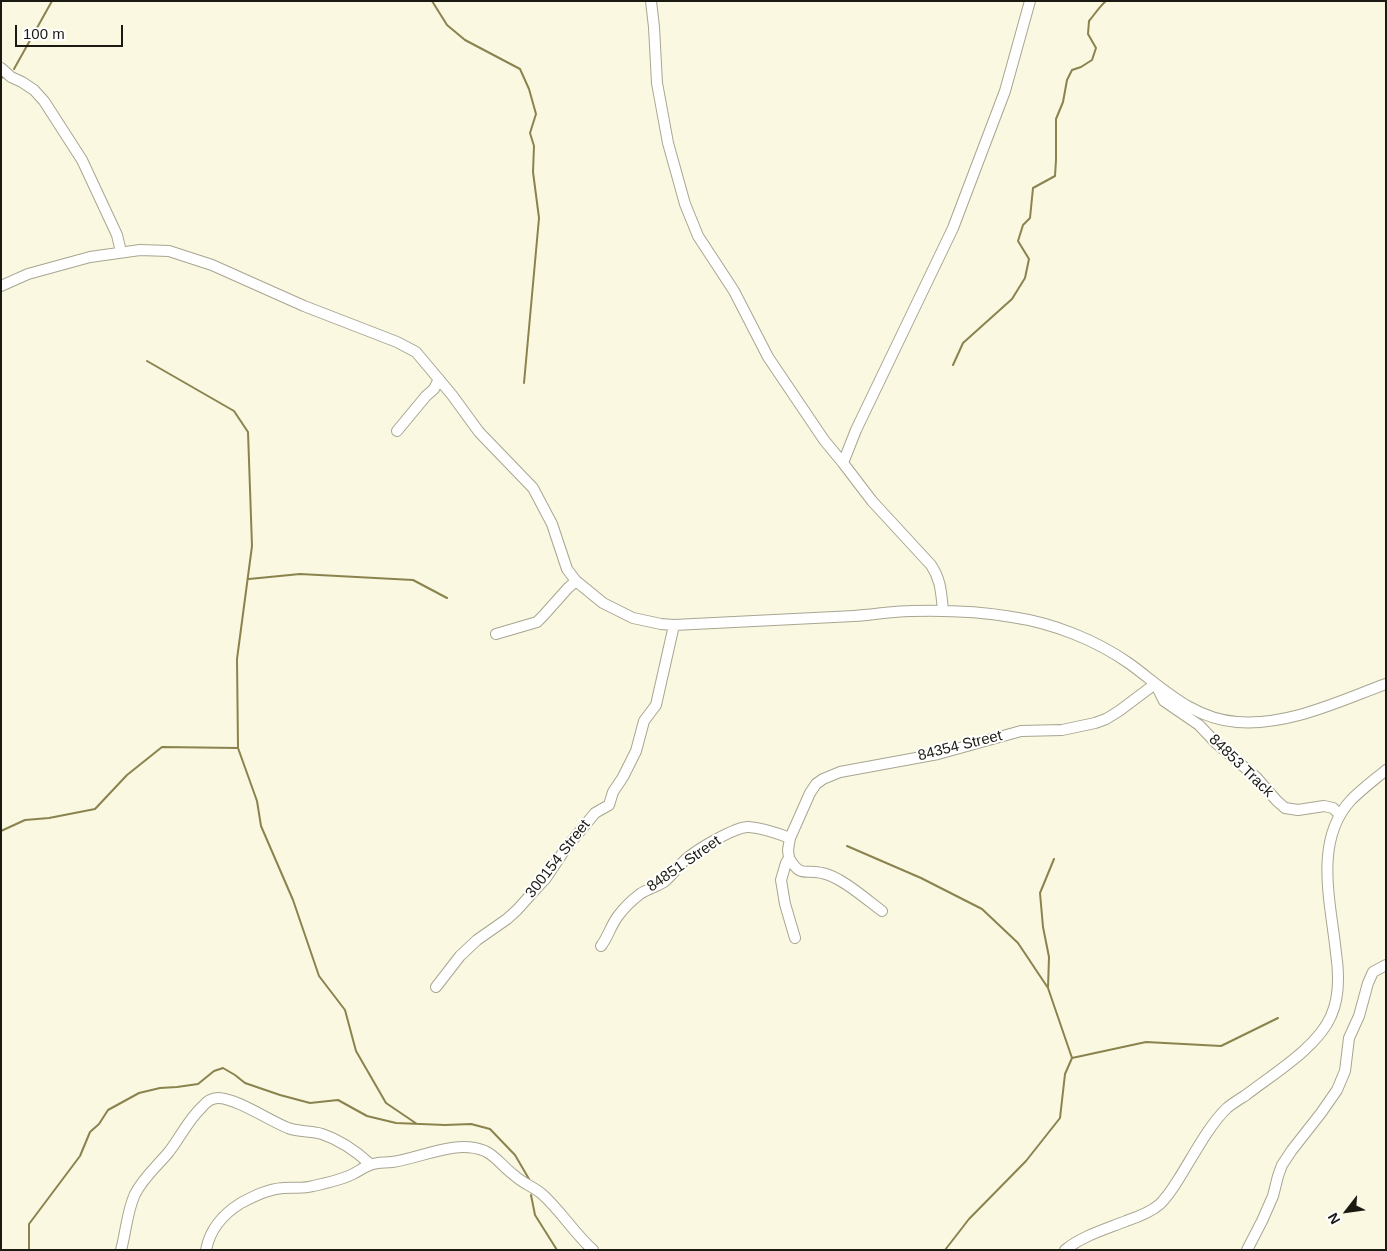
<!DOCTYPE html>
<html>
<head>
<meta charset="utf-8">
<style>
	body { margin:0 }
	#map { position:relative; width:1387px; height:1251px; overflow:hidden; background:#faf8e1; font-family:Arial,sans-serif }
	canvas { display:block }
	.frame { position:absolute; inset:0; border:2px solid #1b1a12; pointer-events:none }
	.north { position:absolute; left:1322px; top:1186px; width:50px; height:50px; -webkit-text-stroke:4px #fff; paint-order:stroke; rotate:240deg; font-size:14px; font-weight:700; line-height:20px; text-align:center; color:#1b1a12 }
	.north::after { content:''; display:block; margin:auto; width:18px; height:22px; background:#1b1a12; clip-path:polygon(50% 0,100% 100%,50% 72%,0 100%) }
	.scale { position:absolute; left:15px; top:25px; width:108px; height:22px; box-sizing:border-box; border:2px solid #1b1a12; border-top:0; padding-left:6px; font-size:15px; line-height:18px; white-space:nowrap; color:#1b1a12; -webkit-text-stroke:4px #fff; paint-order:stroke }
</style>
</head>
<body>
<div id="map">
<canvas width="1387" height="1251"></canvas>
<div class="frame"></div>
<div class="north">N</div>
<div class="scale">100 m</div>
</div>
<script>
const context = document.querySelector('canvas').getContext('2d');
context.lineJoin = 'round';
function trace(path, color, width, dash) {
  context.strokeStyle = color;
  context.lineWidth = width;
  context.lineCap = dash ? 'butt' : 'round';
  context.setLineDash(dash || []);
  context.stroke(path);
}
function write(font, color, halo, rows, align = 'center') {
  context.font = font + ' Arial,sans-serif';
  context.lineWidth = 4;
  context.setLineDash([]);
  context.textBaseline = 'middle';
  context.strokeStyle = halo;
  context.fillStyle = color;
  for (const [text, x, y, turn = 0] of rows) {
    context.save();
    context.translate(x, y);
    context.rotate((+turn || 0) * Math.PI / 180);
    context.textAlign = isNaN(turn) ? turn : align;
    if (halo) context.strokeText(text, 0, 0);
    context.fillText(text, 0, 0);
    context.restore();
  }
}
const stream = new Path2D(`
	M432,1L447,25L465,40L520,69L529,89L536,114L530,133L534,146L533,172L539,218L524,383
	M14,69L52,1
	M1,78L3,77
	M147,361L234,411L248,432L252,546L237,659L238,748L257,801L261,826L293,900L319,976L345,1010L356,1051L386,1103L417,1124
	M953,365L963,343L1012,299L1025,278L1029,259L1018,241L1023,225L1030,218L1033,188L1055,176L1056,160V119L1063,102L1067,80L1072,70L1081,67L1092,60L1096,48L1088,34L1089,21C1095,14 1099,7 1106,1
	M249,579L300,574L413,580L447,598
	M1,831L25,820L49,818L95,809L127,775L162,747L238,748
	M847,846L921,878L982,909L1018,943L1048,988L1072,1058
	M1048,988L1049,957L1043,927L1040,893L1054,859
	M531,1195L535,1215L557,1250
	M29,1250V1224L80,1156L90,1132L99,1124L108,1110L139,1093L160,1088L177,1087L198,1084L214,1071L223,1068L235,1075L245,1083L280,1095L310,1103L338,1100L367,1116L396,1123L445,1125L471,1124L490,1129L515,1155L529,1179
	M945,1250L969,1219L1026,1161L1060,1118L1065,1074L1072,1058L1146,1042L1221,1046L1278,1018`);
const minor = new Path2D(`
	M651,1L654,27L657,83L668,143L685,204L698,236L734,291L768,357L824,440L843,463L872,501L931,565C941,580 941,592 943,610
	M1,68L11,77L22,82L34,90L44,101L82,160L117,235L121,252
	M1,286L28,274L90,257L140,250L169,251L212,265L304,306L397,342L416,352L452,395L479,432L533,488L552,524L567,569L576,581L603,603L633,618L661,624L674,625C734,622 794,619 854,616C873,615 892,611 910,611C944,610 978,611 1012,617C1053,623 1096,640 1130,664C1164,689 1193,719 1237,722C1289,726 1339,701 1386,684
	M397,431L426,396L434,389L439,379
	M843,463L856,430L953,228L1005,91L1030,1
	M496,634L537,622L543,616L568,588L576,581
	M1157,687L1164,701L1199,725L1217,744L1256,777L1277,801L1285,808L1298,810L1324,806L1333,808L1340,815
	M789,858C801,878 803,869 822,873C840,876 867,900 882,911
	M795,938L785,904L781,880L786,863L789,858L788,850L790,838L810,793L816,784L823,779L840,772L938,754L1021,731L1062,730L1095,723L1106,719L1119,711L1155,684
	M601,946C608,937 611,925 618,916C624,908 632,900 640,894C647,889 656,887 664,882C672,875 678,867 685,860C696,850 736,826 749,827C763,828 777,833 790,838
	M436,987L460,956L477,940L507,919L517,910L534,891L546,878L566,848L595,813L609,805L613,792L623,777L636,751L644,721L656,705L674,625
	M121,1250C126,1232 127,1211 135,1194C143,1178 156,1167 168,1153C180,1138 188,1120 202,1107C206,1102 212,1098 218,1098C236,1098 270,1121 288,1128C299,1132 311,1131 322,1134C340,1140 357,1152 370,1164
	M206,1250C210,1229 223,1214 241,1203C254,1196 268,1189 283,1188C294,1187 303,1189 313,1186C327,1183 341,1180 353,1174C359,1171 364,1167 370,1165C377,1162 385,1163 392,1162C422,1158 455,1139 485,1151C496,1156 504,1168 514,1175C522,1183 534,1187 542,1194C561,1211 574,1233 593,1250
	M1065,1250C1082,1236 1106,1229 1126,1221C1138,1217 1151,1212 1160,1204C1167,1197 1173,1188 1178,1180C1192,1158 1209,1125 1227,1108C1233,1103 1240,1099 1246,1095C1273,1074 1318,1047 1331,1016C1340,996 1339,973 1336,953C1331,903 1313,841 1351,800C1362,789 1374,780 1386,770
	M1247,1250L1262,1221L1273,1196L1278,1176L1282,1165L1292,1150L1321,1113L1337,1090L1345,1071L1349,1038L1359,1016L1368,983L1373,972L1386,965`);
const streetNames = [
	["84354 Street",960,746,-14],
	["84853 Track",1241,766,44],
	["300154 Street",558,859,-52],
	["84851 Street",684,864,-35]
];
trace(stream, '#8a834e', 2);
trace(minor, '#a8a591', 12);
trace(minor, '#fff', 10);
write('15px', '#1b1a12', '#fff', streetNames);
</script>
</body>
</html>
